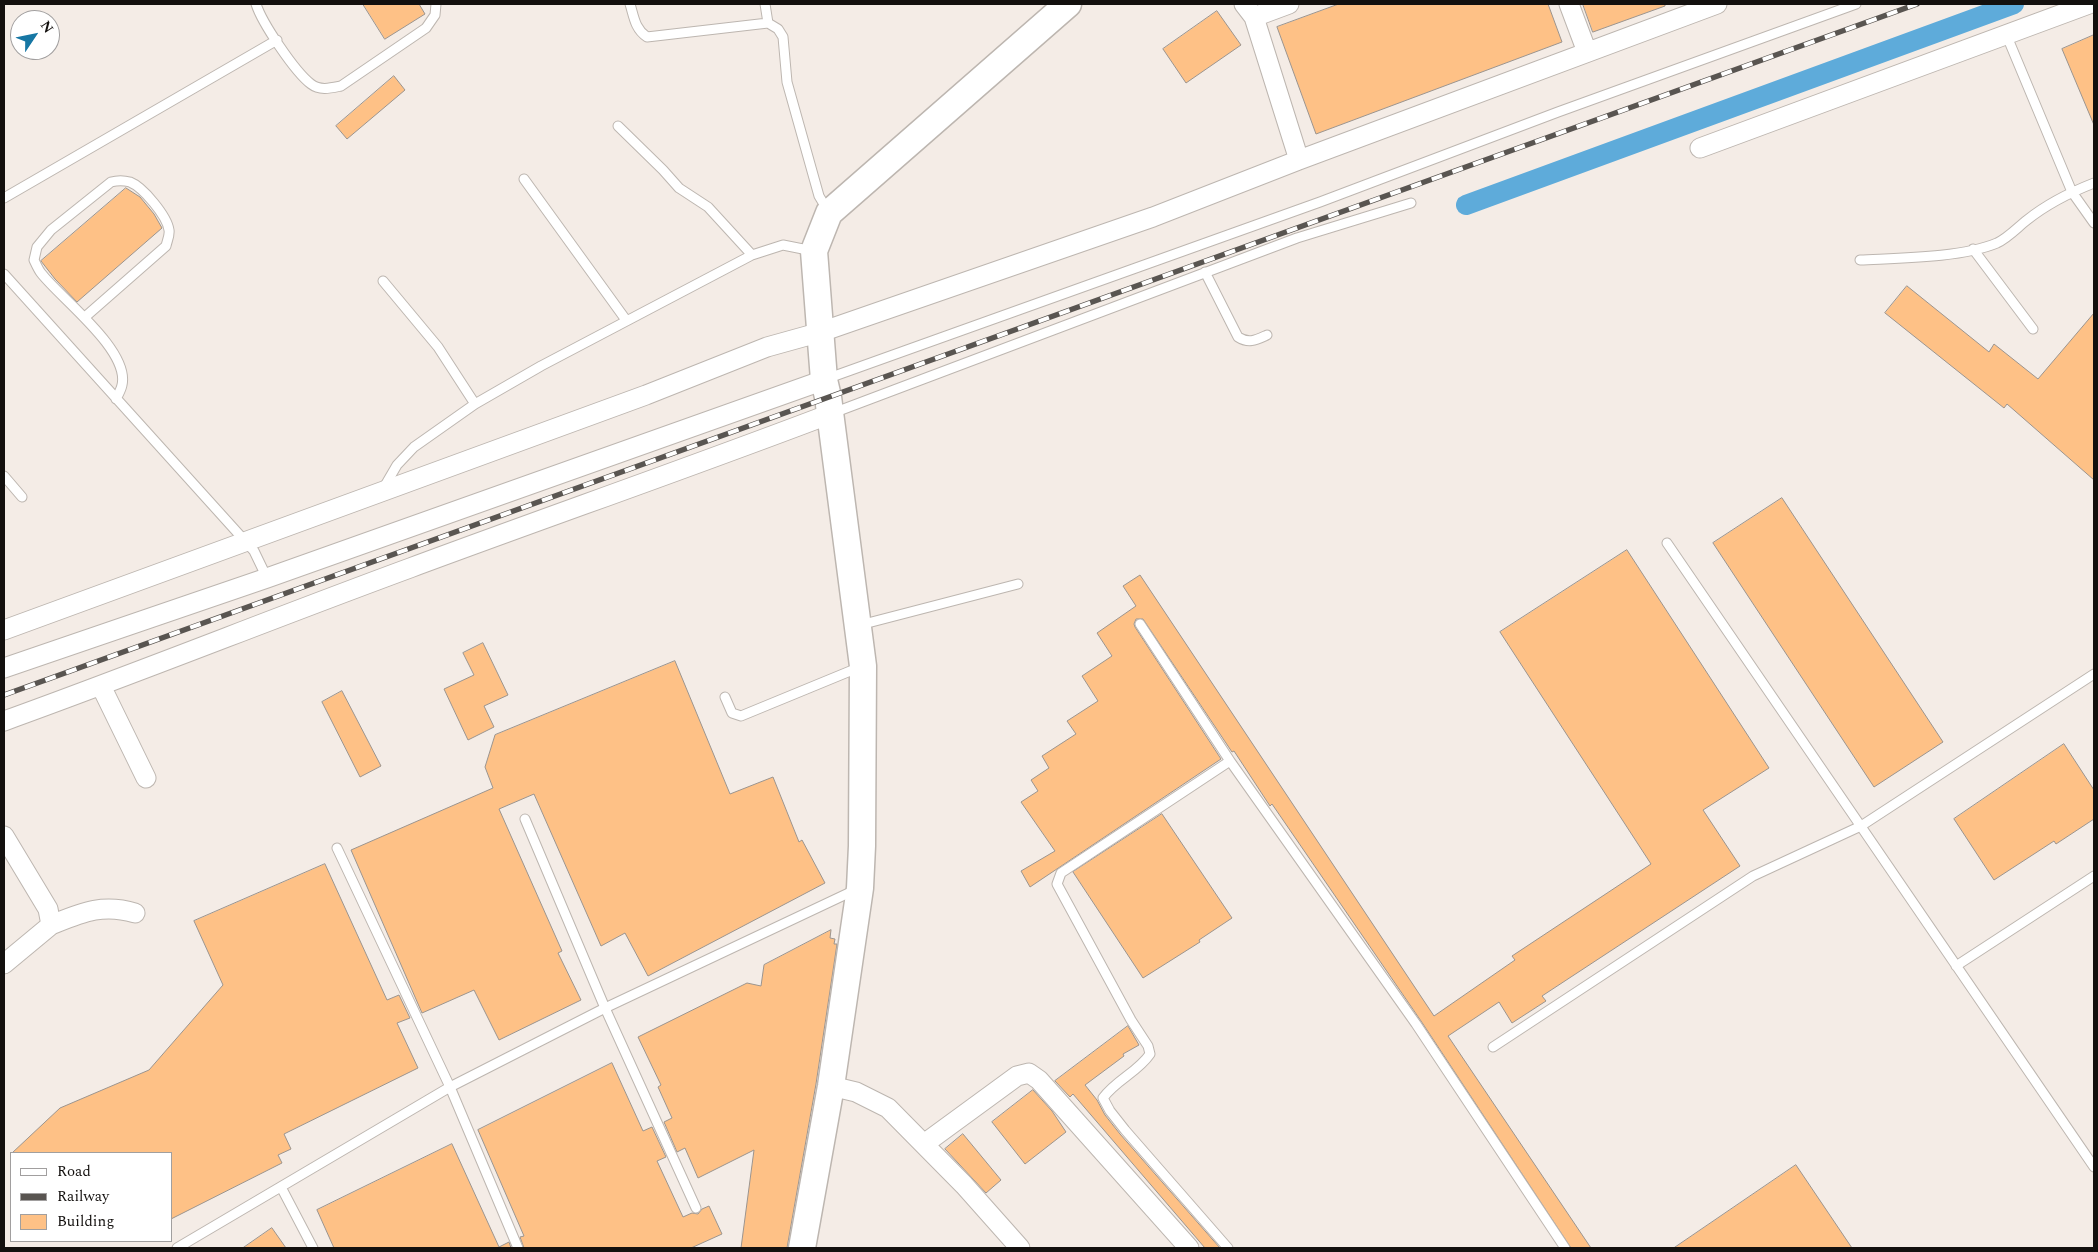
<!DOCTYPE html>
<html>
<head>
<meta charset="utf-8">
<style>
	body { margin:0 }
	#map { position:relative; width:2098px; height:1252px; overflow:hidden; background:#f4ece6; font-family:Spectral,serif }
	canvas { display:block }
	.frame { position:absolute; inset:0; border:5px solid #13100e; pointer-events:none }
	.legend { position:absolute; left:10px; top:1152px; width:162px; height:90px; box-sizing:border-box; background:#fff; border:1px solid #a19f9f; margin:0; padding:6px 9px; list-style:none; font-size:15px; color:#13100e }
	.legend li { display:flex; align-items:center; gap:10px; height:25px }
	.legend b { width:25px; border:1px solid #a19f9f }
	.north { position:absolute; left:10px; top:10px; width:50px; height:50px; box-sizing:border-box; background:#fff; border:1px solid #a19f9f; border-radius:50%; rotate:56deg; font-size:14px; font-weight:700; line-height:20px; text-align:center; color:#13100e }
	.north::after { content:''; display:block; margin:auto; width:18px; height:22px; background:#1777a4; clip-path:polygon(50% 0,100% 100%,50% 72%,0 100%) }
</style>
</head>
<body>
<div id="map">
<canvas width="2098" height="1252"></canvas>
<div class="frame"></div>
<ul class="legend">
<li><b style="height:6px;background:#fff"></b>Road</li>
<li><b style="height:6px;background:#595551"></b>Railway</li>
<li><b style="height:14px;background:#fec186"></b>Building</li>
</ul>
<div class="north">N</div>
</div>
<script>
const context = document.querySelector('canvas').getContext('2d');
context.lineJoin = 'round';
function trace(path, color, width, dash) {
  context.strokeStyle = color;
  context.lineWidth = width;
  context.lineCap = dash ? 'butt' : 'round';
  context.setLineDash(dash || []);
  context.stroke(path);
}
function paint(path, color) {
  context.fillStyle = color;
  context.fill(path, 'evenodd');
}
const canal = new Path2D(`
	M1466,205L2014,4`);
const building = new Path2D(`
	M363,4H419L425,14L385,39Z
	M1339,4H1548L1562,42L1316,134L1277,27Z
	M1583,4H1665V6L1593,32Z
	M1217,11L1241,45L1186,83L1163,49Z
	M2094,35V125L2062,49Z
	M394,76L405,90L347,139L336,126Z
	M126,188L140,197L154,214L162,228L77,302L55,279L41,261Z
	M1907,286L1989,352L1994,344L2038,379L2094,313V480L2007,404L2004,408L1885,313Z
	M1782,498L1943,742L1874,787L1713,543Z
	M1627,550L1769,768L1703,810L1740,866L1542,996L1546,1001L1512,1023L1499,1002L1448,1036L1591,1248H1571L1421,1021L1272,804L1270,806L1234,751L1232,752L1143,619H1136L1134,624L1135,627L1221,759L1030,887L1021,871L1055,851L1021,802L1038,791L1031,780L1049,768L1042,756L1076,734L1067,721L1098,701L1082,676L1112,656L1097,633L1136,606L1123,586L1140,575L1434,1016L1515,960L1512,956L1651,864L1500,632Z
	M483,643L508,695L484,706L494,727L468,740L444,689L474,675L463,653Z
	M675,661L730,794L773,777L799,842L802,840L825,883L648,976L625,933L601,946L534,794L499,809L562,951L558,953L581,1000L499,1040L474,990L422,1013L351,850L493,788L485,767L495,735Z
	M342,691L381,766L360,777L322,702Z
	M2064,744L2094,790V819L2056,844L2054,841L1994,880L1954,819Z
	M1162,814L1232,918L1199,940L1200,942L1143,978L1073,872Z
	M325,864L387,1000L399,995L410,1018L397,1023L418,1068L284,1134L291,1149L278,1155L282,1163L171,1219V1153H12L60,1108L149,1070L223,985L194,921Z
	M831,930L830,938L835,939L834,944H837L816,1084L787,1248H741L754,1150L698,1178L685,1148L677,1152L664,1122L672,1118L658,1087L661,1085L638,1037L747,983L761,986L764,965Z
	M1128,1026L1139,1045L1123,1054L1124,1056L1085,1085L1097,1100L1105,1115L1120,1134L1220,1248H1205L1073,1094L1070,1097L1055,1081Z
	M612,1063L643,1131L652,1127L666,1157L657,1161L683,1217L692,1213L698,1214L702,1209L709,1206L722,1234L691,1248H524L520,1237L524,1236L478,1130Z
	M1033,1090L1052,1111L1066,1132L1025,1164L992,1122Z
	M963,1134L1001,1180L986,1193L945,1149Z
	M452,1144L499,1247L509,1242L511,1248H334L317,1210Z
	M1796,1165L1852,1248H1674Z
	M272,1228L286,1248H243Z`);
const lane = new Path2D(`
	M256,4C262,23 295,72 311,84C320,91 331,88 341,86L426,28L435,15L436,4
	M630,4C634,17 635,29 647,37L768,23L778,29L783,37L787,82L819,196L828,211
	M765,4L768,23
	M2006,34L2072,192L2094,223
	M618,126L663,170L679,188L708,207L752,255
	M524,179L626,320
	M4,198L277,40
	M1973,249L2033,329
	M1860,260C1899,258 1961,258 1997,243C2008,238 2018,227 2027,220C2047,204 2071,192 2094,183
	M1205,272L1238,337C1249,344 1256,340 1267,335
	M4,274L245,541L254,551L267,578
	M383,281L438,347L475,404
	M85,317L166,246C167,241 170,235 169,230C167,216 143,187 130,182C123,180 118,180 111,182L51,230L37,247L34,260C36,264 38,269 41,273C60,298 130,350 122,385C121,390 118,395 116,399
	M826,379L1320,202L1558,112L1856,4
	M833,413L1297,238L1411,203
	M4,476L22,497
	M383,489L397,465L414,447L475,404L541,366L752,255L783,245L813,251
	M1667,543L2094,1167
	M1140,624L1230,761L1061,873L1057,884L1131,1020L1148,1046L1150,1054C1138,1072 1116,1080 1103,1098L1110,1111L1125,1130L1228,1248
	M860,625L1018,584
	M725,697L732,713L741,716L860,667
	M1230,761L1416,1024L1565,1248
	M525,819L605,1008L696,1208
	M337,848L450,1087L518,1248
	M1956,966L2094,876
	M1493,1047L1753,876L1861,826L2094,674
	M281,1187L313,1248
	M177,1248L450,1087L605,1008L855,890`);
const street = new Path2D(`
	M1244,4L1254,17L1299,160
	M1569,4L1587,52
	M1254,17L1289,4
	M1700,148L2089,4
	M4,630L646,395L767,347L821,332L1153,217L1299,160L1717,4
	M4,668L267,578L824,380
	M101,686L146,778
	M4,721C140,672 274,618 410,568C550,516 691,467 830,414
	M4,836L48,909L51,925L4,964
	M51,925C81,913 102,903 135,913
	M831,1086L856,1092L888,1108L964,1185L1020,1248
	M924,1144L1017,1076L1029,1073L1039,1080L1189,1248`);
const secondary = new Path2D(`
	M802,1248L831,1086L860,888L862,846L863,666L828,397L824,380L814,251L829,213L1068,4`);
const rail = new Path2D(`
	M4,695L1917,4`);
trace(canal, '#5eabda', 20);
paint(building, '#fec186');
trace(building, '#9b948e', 1);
trace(lane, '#bdb6b0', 11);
trace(street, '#bdb6b0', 21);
trace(secondary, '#bdb6b0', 29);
trace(lane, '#fff', 9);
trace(street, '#fff', 19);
trace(secondary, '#fff', 26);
trace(rail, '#595551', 5.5);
trace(rail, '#fff', 4, [11]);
</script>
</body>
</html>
